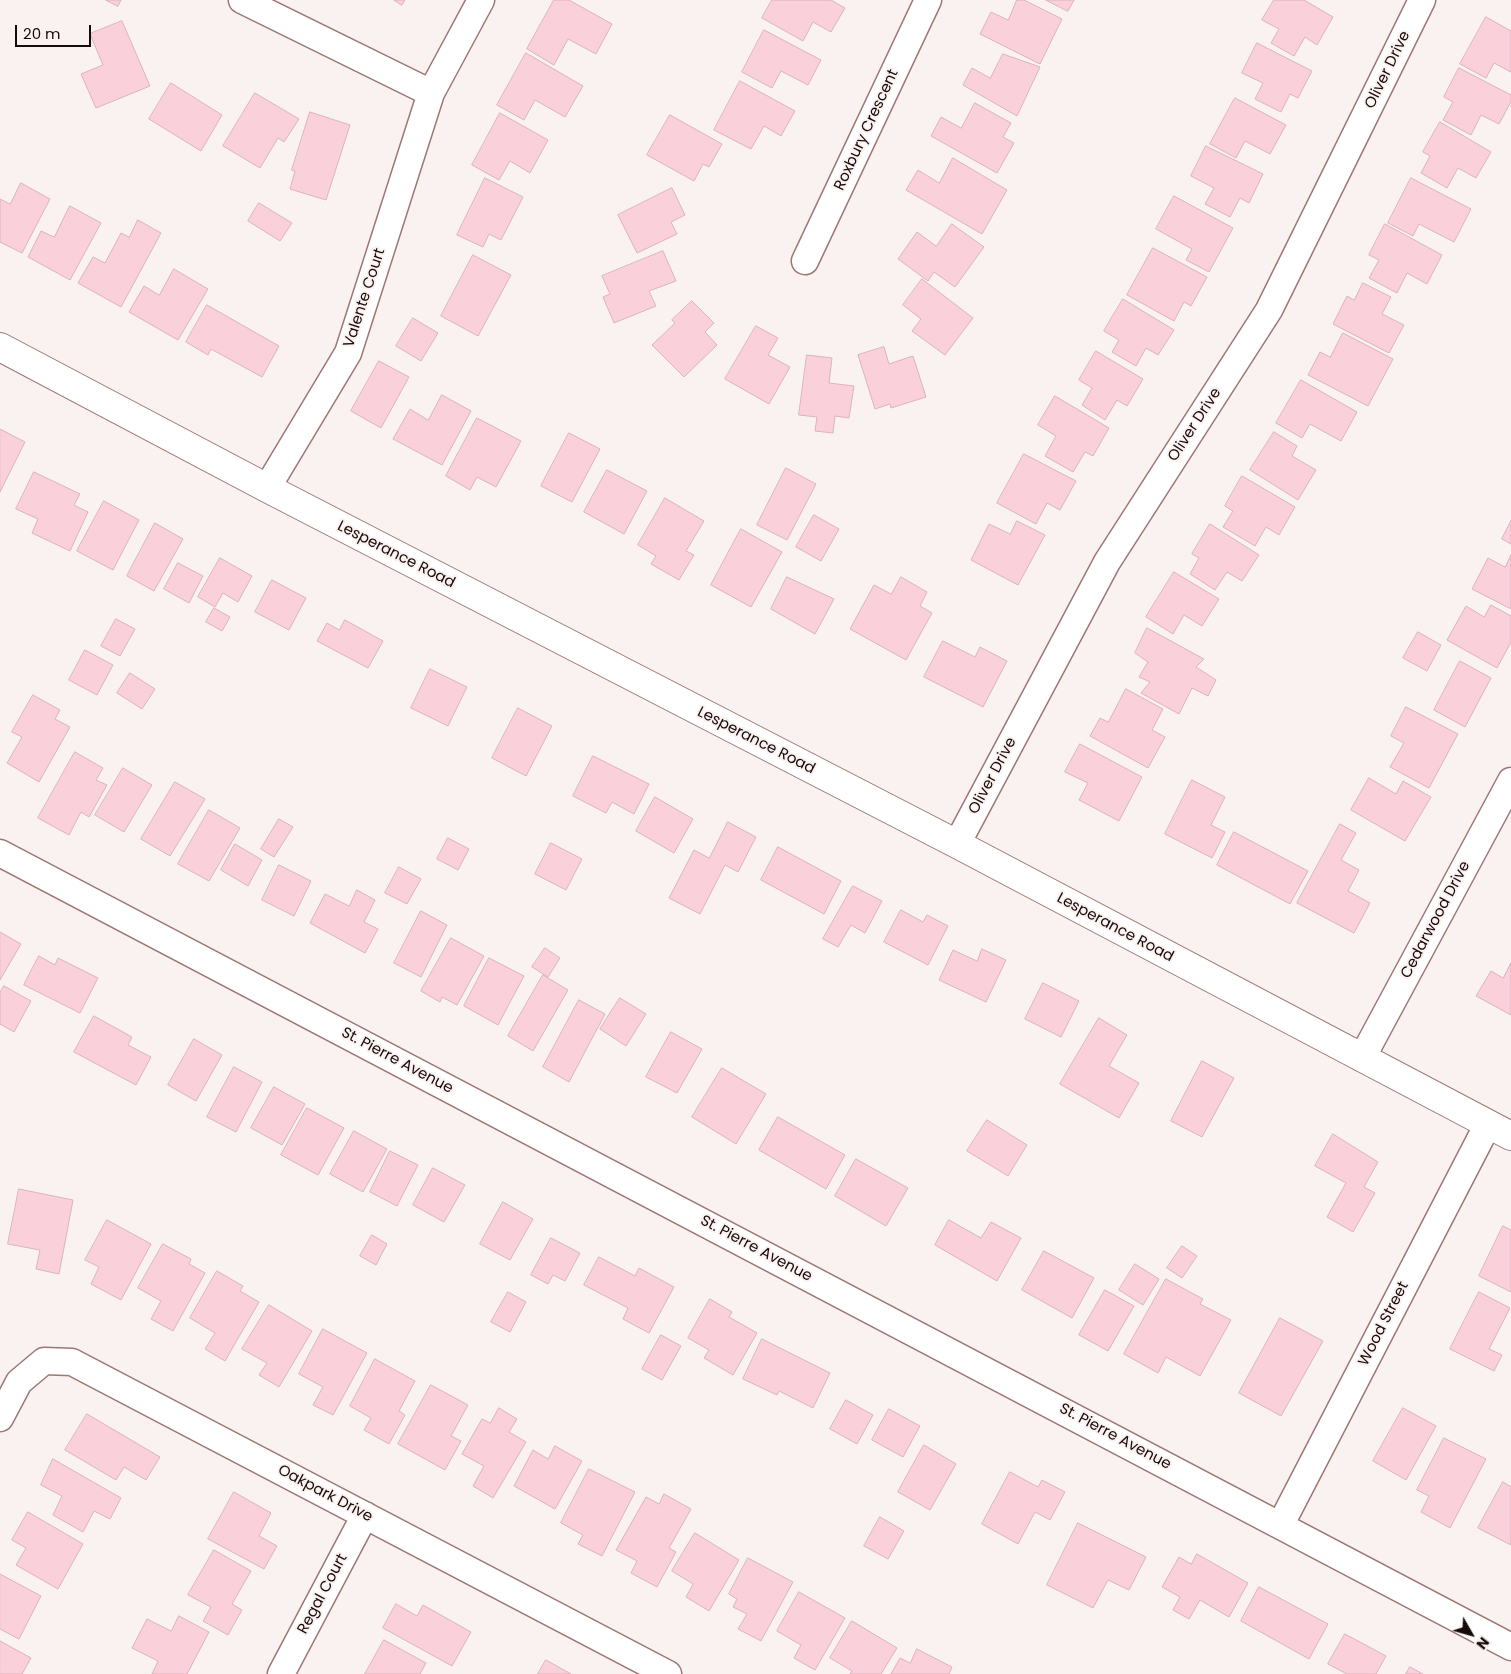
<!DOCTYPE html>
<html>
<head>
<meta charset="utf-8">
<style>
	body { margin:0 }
	#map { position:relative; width:1511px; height:1674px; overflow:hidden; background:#faf2f0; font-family:Poppins,sans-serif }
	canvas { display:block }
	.north { position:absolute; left:1446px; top:1609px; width:50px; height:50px; -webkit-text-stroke:4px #faf2f0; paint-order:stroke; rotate:128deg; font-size:14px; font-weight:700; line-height:20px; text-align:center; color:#180a09 }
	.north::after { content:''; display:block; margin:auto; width:18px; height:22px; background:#180a09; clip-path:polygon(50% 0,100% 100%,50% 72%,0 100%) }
	.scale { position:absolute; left:15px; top:25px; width:76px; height:22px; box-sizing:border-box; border:2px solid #180a09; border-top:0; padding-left:6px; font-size:15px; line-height:18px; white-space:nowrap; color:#180a09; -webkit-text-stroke:4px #faf2f0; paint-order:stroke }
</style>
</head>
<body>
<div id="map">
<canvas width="1511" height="1674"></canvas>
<div class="north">N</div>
<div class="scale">20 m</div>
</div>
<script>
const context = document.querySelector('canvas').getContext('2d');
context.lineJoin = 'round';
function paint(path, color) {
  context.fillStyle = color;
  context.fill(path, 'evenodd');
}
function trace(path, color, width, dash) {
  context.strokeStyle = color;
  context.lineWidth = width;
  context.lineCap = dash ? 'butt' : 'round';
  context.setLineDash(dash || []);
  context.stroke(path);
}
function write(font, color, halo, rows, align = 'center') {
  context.font = font + ' Poppins,sans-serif';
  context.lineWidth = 4;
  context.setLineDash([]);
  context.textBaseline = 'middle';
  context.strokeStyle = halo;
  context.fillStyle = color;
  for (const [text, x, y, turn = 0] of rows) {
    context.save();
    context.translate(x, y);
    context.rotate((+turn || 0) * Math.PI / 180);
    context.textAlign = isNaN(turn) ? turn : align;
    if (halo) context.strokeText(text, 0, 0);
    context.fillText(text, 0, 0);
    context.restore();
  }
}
const building = new Path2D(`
	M106,0H121L118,6Z
	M394,0H405L402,5Z
	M554,0H569L612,24L596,54L568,39L554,65L527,49Z
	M772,0H831L845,8L831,32L813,22L803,41L762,18Z
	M1017,0H1024L1062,19L1040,64L980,34L991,12L1008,20Z
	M1046,0H1074L1068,11Z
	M1274,0H1304L1333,17L1317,45L1305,37L1294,56L1271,43L1279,29L1262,20Z
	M1486,17L1511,31V72L1494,63L1486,78L1460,64Z
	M122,21L150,86L96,108L81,74L103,65L90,34Z
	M764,30L821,60L808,85L781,71L772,88L742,72Z
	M1257,43L1312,71L1298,98L1290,94L1281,112L1255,99L1263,83L1242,73Z
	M526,53L583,86L565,117L535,100L524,120L497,105Z
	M1003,54L1040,67L1017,116L963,85L972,68L990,78Z
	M1459,68L1511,95V102L1499,124L1481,115L1471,135L1443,120L1453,102L1444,97Z
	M740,81L795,111L781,136L764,126L751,149L714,130Z
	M171,83L222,115L201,151L149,119Z
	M255,93L299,119L284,142L278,138L260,168L223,146Z
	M1235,98L1286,125L1270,154L1245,141L1236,158L1210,144Z
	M975,103L1011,123L1003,137L1014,143L997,173L931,136L941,117L961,128Z
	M310,112L350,125L326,200L290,189L295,171L292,170Z
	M500,113L548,140L530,173L510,161L499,180L472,165Z
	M670,115L722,144L709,167L703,164L694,181L647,155Z
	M1440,122L1491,152L1476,178L1458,168L1447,188L1421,173L1430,156L1423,152Z
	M1206,146L1263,174L1249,203L1240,198L1230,217L1205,204L1214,188L1191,176Z
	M953,158L1007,190L982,234L906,190L918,170L939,183Z
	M485,178L523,197L501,240L489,234L483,247L457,235Z
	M1411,178L1471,209L1454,242L1419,224L1413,236L1388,223Z
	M21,183L50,199L22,253L0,242V199L10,204Z
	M672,188L685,215L671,222L677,234L637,253L618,215Z
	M1174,196L1233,228L1209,272L1186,260L1192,249L1156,229Z
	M259,203L292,223L280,241L248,221Z
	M70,206L101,223L70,280L28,257L41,231L54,237Z
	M138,220L161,233L121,307L78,283L93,257L105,263L121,233L129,237Z
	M952,224L984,247L955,287L934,272L928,281L898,259L917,232L936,246Z
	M1385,224L1442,255L1427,284L1407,273L1397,293L1369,278L1379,260L1369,255Z
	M1153,248L1207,277L1191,306L1184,302L1174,321L1127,295Z
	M663,251L676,281L649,291L656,306L614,323L603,297L610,294L602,276Z
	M473,255L511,275L478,336L441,316Z
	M174,269L208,289L178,340L129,312L144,286L159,295Z
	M922,279L973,318L945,355L912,331L921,319L903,305Z
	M1363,283L1391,297L1382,314L1404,325L1389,353L1333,324L1347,296L1354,300Z
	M1123,299L1174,330L1158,355L1146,348L1136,366L1112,352L1119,340L1104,331Z
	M692,301L714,323L705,332L717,345L684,377L652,345L675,323L672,320Z
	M207,305L279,346L262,377L211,349L208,355L186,342Z
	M413,318L438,333L421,361L396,346Z
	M756,326L778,338L768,355L790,367L769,404L725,379Z
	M1343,333L1393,359L1368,406L1308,375L1320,352L1330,357Z
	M884,347L889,364L913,356L926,397L891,408L890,404L875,409L858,355Z
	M1096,351L1143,379L1127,406L1117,400L1105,420L1082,405L1092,388L1079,380Z
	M807,355L832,358L829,383L854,386L849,418L835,416L833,433L815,431L817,417L799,415Z
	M379,361L409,377L381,428L351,411Z
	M1301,380L1357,412L1341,441L1310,424L1302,438L1276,423Z
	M442,395L471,411L442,465L393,439L410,409L428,420Z
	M1055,396L1109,428L1093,456L1085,452L1073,472L1045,456L1056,436L1038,425Z
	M477,418L521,441L496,487L477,477L470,490L446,476Z
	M0,429L25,442L0,492Z
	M1274,432L1297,446L1292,456L1316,470L1298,500L1250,470Z
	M569,433L600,449L572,502L541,486Z
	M1024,454L1076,481L1060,510L1047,503L1036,524L997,503Z
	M786,468L816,484L787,540L757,525Z
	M607,470L647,491L624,534L584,512Z
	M34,472L80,494L74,505L88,512L70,551L32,533L38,519L16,509Z
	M1242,476L1295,507L1279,535L1266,527L1255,546L1223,527L1233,511L1225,506Z
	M665,498L704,521L686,551L694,555L679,580L651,564L656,556L638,545Z
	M104,501L139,520L113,570L77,551Z
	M814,515L839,529L821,561L796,547Z
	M1017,521L1045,535L1018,585L971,560L989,524L1010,534Z
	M1511,521V544L1502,539Z
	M155,523L183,539L154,591L127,576Z
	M1210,524L1259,555L1242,581L1227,572L1215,590L1190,574L1199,558L1192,554Z
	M741,529L782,552L751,607L711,585Z
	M1511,555V609L1472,589L1488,558L1505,567Z
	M220,558L252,576L238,602L223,593L215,607L198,597Z
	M178,563L203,576L189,603L164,589Z
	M1174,572L1219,599L1202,626L1184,615L1173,634L1146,617Z
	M787,577L834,599L815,634L771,609Z
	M901,577L927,592L920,606L932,613L906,660L850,629L874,585L891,594Z
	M272,580L306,598L289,630L255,612Z
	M1491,605L1511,616V642L1497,668L1447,640L1466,606L1484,617Z
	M214,608L230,617L222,631L206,622Z
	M116,619L135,629L120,656L101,646Z
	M345,620L383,641L368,668L317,641L327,623L339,630Z
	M1147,628L1204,659L1196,667L1216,680L1208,696L1192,688L1179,714L1141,693L1150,682L1139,677L1148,662L1135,653Z
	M1418,632L1441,645L1427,671L1403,658Z
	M943,641L975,657L980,647L1007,661L983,707L924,677Z
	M85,650L113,665L97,695L69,680Z
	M1460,661L1491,678L1465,727L1434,710Z
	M430,669L467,687L448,726L411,708Z
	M130,673L155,689L142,709L117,693Z
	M1126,689L1163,709L1152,730L1165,737L1148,768L1090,736L1100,718L1108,722Z
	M33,695L60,710L55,719L70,727L39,782L7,763L22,737L12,732Z
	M1406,707L1458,734L1429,788L1390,767L1404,743L1391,736Z
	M518,708L552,726L526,776L492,758Z
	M1080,744L1142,777L1119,821L1079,800L1088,783L1065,772Z
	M75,752L103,768L96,780L107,785L89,817L81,812L69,835L38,818Z
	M593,756L649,784L634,814L612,802L606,813L573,796Z
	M123,768L152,785L124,832L95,815Z
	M1369,778L1396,794L1403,781L1431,797L1405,841L1351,810Z
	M1192,780L1225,797L1211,825L1225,832L1212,858L1165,834Z
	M175,782L205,799L170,856L141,839Z
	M655,797L693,819L674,853L636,831Z
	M209,810L240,828L209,881L178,864Z
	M279,819L293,827L274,857L261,849Z
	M728,822L756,837L738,872L725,865L700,914L669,898L694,850L709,858Z
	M1340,824L1356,833L1341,860L1359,870L1348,891L1370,903L1354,933L1297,903Z
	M1234,832L1308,871L1290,904L1217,865Z
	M448,838L469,849L458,870L437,859Z
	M551,843L582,859L566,890L535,874Z
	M235,844L262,860L248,886L221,870Z
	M778,847L841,881L824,914L761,880Z
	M279,865L311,881L294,916L262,900Z
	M399,867L421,879L407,904L385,893Z
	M853,886L882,901L865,933L851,925L838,947L823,939Z
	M357,890L375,900L364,922L378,929L365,953L310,923L325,894L349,906Z
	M901,910L923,922L927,915L948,926L928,965L884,942Z
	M421,911L447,925L421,977L394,963Z
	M0,932L21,944L0,980Z
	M451,938L484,956L457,1005L442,997L440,1002L421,991Z
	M545,948L560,958L548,977L532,967Z
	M982,949L1006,960L986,1002L939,980L953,950L977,961Z
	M39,956L55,965L58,958L98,978L80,1013L24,985Z
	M489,958L524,976L498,1025L464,1006Z
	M1511,963V1015L1476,996L1491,971L1503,978Z
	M543,975L568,990L533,1051L508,1036Z
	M1043,983L1079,1001L1061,1037L1025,1019Z
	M4,986L31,1001L14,1032L0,1024V993Z
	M620,998L646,1014L626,1046L600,1029Z
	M579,1000L605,1014L569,1082L543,1067Z
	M94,1016L132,1037L128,1045L151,1057L136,1085L74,1052Z
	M1099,1018L1127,1035L1109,1066L1139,1083L1119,1118L1060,1084Z
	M671,1032L702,1049L677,1093L646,1077Z
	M194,1039L222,1055L196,1101L168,1085Z
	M1202,1061L1234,1078L1202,1137L1171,1121Z
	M234,1067L262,1082L236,1132L207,1117Z
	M722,1068L766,1094L736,1144L692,1117Z
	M274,1087L305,1104L282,1145L251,1128Z
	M307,1108L344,1128L318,1175L281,1155Z
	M778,1117L845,1155L826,1189L759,1150Z
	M987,1120L1027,1145L1008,1176L967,1151Z
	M354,1131L387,1149L363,1192L330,1174Z
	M1333,1134L1378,1162L1364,1187L1375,1193L1353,1232L1327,1217L1346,1183L1315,1166Z
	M390,1151L418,1165L397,1206L370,1192Z
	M856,1159L908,1188L886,1226L835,1196Z
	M433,1168L465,1185L444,1222L413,1205Z
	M19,1189L73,1200L59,1274L36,1269L40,1250L8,1244Z
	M503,1202L533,1219L510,1260L480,1244Z
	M107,1220L151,1244L121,1300L91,1284L99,1267L85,1260Z
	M949,1220L981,1238L991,1222L1021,1238L997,1281L935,1245Z
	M1503,1226L1511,1230V1292L1479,1276Z
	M372,1235L387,1244L376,1265L360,1256Z
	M551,1238L580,1253L565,1281L553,1275L548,1284L531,1275Z
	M163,1244L191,1259L189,1264L205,1273L173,1331L151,1319L161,1301L138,1288Z
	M1182,1246L1197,1256L1182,1278L1167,1268Z
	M1044,1251L1094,1278L1072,1318L1022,1290Z
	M599,1257L635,1276L639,1268L674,1287L649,1333L623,1319L628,1308L584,1285Z
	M1135,1264L1159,1279L1143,1305L1119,1290Z
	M217,1271L243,1286L240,1291L259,1302L225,1361L205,1349L215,1333L190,1318Z
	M1166,1279L1203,1299L1200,1304L1231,1320L1200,1376L1166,1357L1158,1373L1124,1354Z
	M1105,1290L1134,1306L1108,1351L1079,1335Z
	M508,1292L526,1302L510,1332L491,1322Z
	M1479,1292L1510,1308L1489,1349L1502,1355L1494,1371L1450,1349Z
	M710,1299L732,1312L729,1317L757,1333L733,1375L704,1358L709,1350L688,1338Z
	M269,1305L312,1331L279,1387L259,1375L267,1363L242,1349Z
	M1280,1318L1323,1341L1281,1416L1239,1393Z
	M323,1329L367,1353L333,1415L313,1405L323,1387L299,1374Z
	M661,1335L681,1346L662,1380L642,1369Z
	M762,1339L830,1373L813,1408L779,1391L777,1395L743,1379Z
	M375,1359L415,1381L399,1411L405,1415L389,1444L364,1430L371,1418L350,1406Z
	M431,1385L468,1405L451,1436L461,1441L445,1470L398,1444Z
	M846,1400L873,1415L857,1444L830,1429Z
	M499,1408L517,1419L509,1432L526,1442L493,1498L473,1486L484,1466L462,1454L482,1419L490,1423Z
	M1403,1408L1436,1426L1406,1480L1373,1461Z
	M889,1409L920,1426L903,1457L872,1440Z
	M87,1414L160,1457L146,1480L124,1467L116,1480L65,1450Z
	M1444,1438L1486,1459L1450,1528L1421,1512L1429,1496L1417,1490Z
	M924,1445L956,1464L930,1510L898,1492Z
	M555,1446L582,1461L555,1509L514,1486L533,1450L548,1459Z
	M53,1459L121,1498L110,1519L94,1511L83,1532L53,1515L62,1496L41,1485Z
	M589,1469L635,1492L602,1556L578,1544L583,1535L561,1523Z
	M1010,1472L1038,1487L1042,1480L1065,1492L1050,1520L1035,1512L1018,1544L982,1524Z
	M1503,1482L1511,1487V1545L1478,1528Z
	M234,1492L271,1513L259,1536L277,1546L264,1569L208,1539Z
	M664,1494L691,1509L669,1548L676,1552L657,1587L631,1573L637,1561L616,1550L646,1497L659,1504Z
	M28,1512L83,1544L58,1589L16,1565L26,1548L12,1540Z
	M880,1517L904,1531L888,1559L864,1546Z
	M1078,1523L1146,1557L1129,1590L1108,1580L1093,1608L1047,1585Z
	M695,1533L739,1560L709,1611L686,1597L693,1584L672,1571Z
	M214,1550L251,1571L232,1604L242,1610L228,1635L203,1621L211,1607L188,1595Z
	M1197,1554L1248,1583L1229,1617L1200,1600L1189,1619L1173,1610L1180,1597L1162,1587L1179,1557L1191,1564Z
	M748,1558L793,1582L761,1641L738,1629L747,1614L733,1607L737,1599L729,1594Z
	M0,1574L41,1596L19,1639L0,1629Z
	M1259,1587L1328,1624L1309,1659L1241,1621Z
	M799,1592L845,1618L815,1670L794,1658L801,1645L777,1631Z
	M396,1604L417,1616L423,1605L471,1632L452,1666L383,1628Z
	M179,1616L209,1632L187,1674H152L158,1661L132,1648L147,1619L171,1631Z
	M852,1621L897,1648L881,1674H850L852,1671L830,1658Z
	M1345,1634L1386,1656L1376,1674H1347L1328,1664Z
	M384,1640L426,1663L420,1674H365Z
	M0,1641L31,1658L22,1674H0Z
	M917,1649L952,1667L949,1674H891L900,1658L910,1663Z
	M546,1660L571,1674H538Z
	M1410,1667L1423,1674H1406Z`);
const minor = new Path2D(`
	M242,0L431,93
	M805,261L928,0
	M267,488L348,353L431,93L481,0
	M957,844L1107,562L1269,310L1422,0
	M0,853L1511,1647
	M1362,1058L1511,781
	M0,1418L19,1382L44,1361L72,1362L668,1674
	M1281,1524L1488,1124
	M281,1674L365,1515`);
const secondary = new Path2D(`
	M0,347L267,488L957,844L1511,1136`);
const streetNames = [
	["Oliver Drive",1388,70,-64],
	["Roxbury Crescent",867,130,-65],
	["Valente Court",365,298,-72],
	["Oliver Drive",1195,425,-57],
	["Lesperance Road",396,555,27],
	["Lesperance Road",756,741,27],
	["Oliver Drive",993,776,-62],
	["Cedarwood Drive",1436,920,-62],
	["Lesperance Road",1115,928,28],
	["St. Pierre Avenue",397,1061,28],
	["St. Pierre Avenue",756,1249,28],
	["Wood Street",1384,1324,-63],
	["St. Pierre Avenue",1115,1437,28],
	["Oakpark Drive",325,1494,28],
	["Regal Court",323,1594,-62]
];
paint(building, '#fad0db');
trace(building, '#dbb2bd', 1);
trace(minor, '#9d7773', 29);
trace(secondary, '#9d7773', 30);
trace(minor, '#fff', 26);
trace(secondary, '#fff', 28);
write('15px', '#180a09', '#faf2f0', streetNames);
</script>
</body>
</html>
